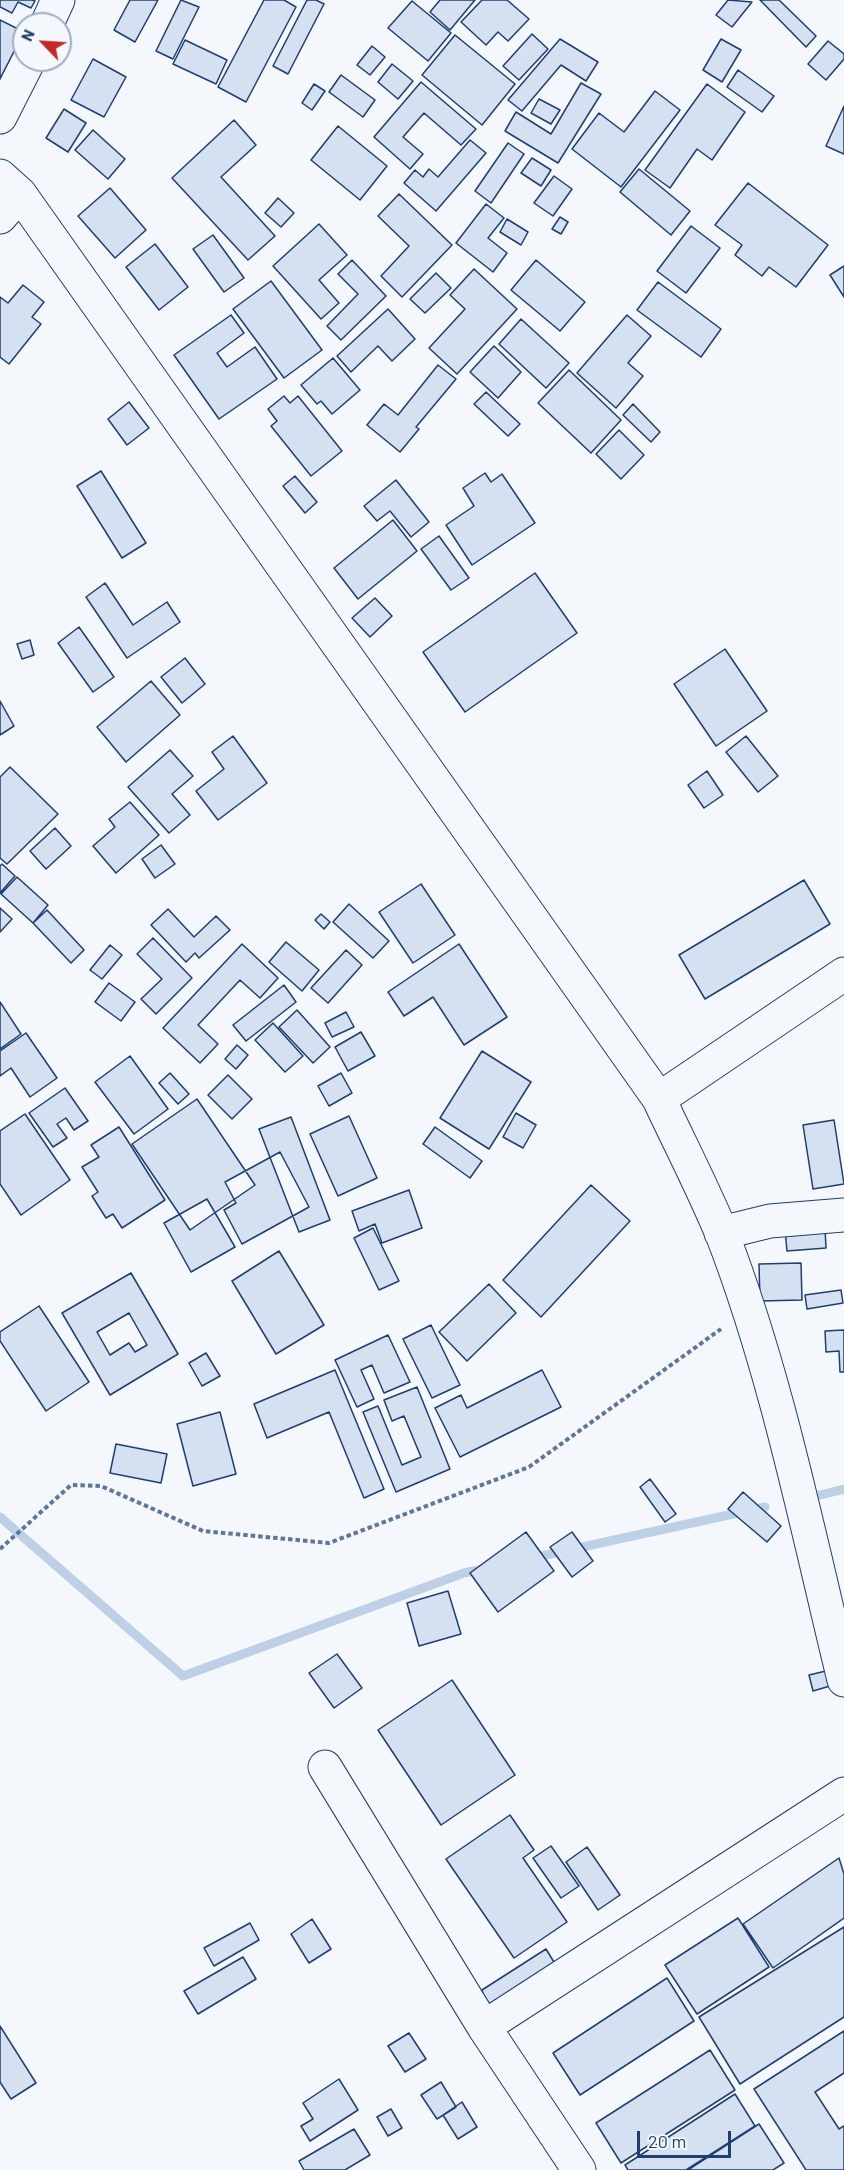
<!DOCTYPE html>
<html>
<head>
<meta charset="utf-8">
<style>
	body { margin:0 }
	#map { position:relative; width:844px; height:2170px; overflow:hidden; background:#f4f7fb; font-family:Barlow,sans-serif }
	canvas { display:block }
	.north { position:absolute; left:12px; top:12px; width:60px; height:60px; box-sizing:border-box; background:#f4f7fb; border:2px solid #9eadc5; border-radius:50%; rotate:295deg; font-size:16px; font-weight:700; line-height:24px; text-align:center; color:#1d3f73 }
	.north::after { content:''; display:block; margin:auto; width:21px; height:27px; background:#c62828; clip-path:polygon(50% 0,100% 100%,50% 72%,0 100%) }
	.scale { position:absolute; left:637px; top:2131px; width:94px; height:27px; box-sizing:border-box; border:3px solid #1d3f73; border-top:0; padding-left:8px; font-size:18px; line-height:21px; white-space:nowrap; color:#1d3f73; -webkit-text-stroke:4px #f4f7fb; paint-order:stroke }
</style>
</head>
<body>
<div id="map">
<canvas width="844" height="2170"></canvas>
<div class="north">N</div>
<div class="scale">20 m</div>
</div>
<script>
const context = document.querySelector('canvas').getContext('2d');
context.lineJoin = 'round';
function trace(path, color, width, dash) {
  context.strokeStyle = color;
  context.lineWidth = width;
  context.lineCap = dash ? 'butt' : 'round';
  context.setLineDash(dash || []);
  context.stroke(path);
}
function paint(path, color) {
  context.fillStyle = color;
  context.fill(path, 'evenodd');
}
const stream = new Path2D(`
	M816,1496L844,1489
	M0,1517L183,1676L464,1573L483,1569
	M532,1558L765,1507`);
const building = new Path2D(`
	M0,0H32L35,1L31,8L18,2L12,13L0,7Z
	M130,0H158L135,42L114,30Z
	M181,0L199,7L173,59L156,51Z
	M264,0H284L296,7L246,102L218,87Z
	M307,0H316L324,4L288,74L273,66Z
	M440,0H475L450,30L430,12Z
	M482,0H507L529,19L508,41L498,32L486,45L461,22Z
	M728,0L752,2L732,27L716,15Z
	M760,0H779L816,36L806,47Z
	M412,1L451,33L428,61L388,28Z
	M0,20L24,32L0,79Z
	M532,34L548,49L519,80L503,66Z
	M455,35L515,84L482,125L422,75Z
	M560,39L598,62L586,81L561,65L522,111L508,100Z
	M721,39L741,50L722,82L703,70Z
	M185,40L227,60L216,84L173,64Z
	M828,41L844,54V59L826,80L808,64Z
	M372,46L385,57L370,75L357,65Z
	M93,59L126,77L104,117L71,100Z
	M392,64L413,81L398,99L378,82Z
	M738,70L774,96L762,112L727,87Z
	M341,75L375,100L363,117L329,92Z
	M421,82L476,129L461,145L424,113L403,137L423,154L410,169L374,137Z
	M581,83L601,94L558,163L505,131L516,112L551,134Z
	M314,84L325,91L312,110L302,103Z
	M707,84L745,112L712,160L697,149L670,188L645,170Z
	M655,91L680,110L621,187L572,149L599,113L624,132Z
	M539,99L560,110L551,124L531,113Z
	M844,106V154L826,146Z
	M64,109L86,123L68,152L46,138Z
	M234,120L256,145L221,177L275,236L248,260L172,178Z
	M338,126L387,166L360,200L311,160Z
	M93,130L125,159L108,179L75,150Z
	M470,140L486,153L436,211L404,183L415,170L423,177L429,169L438,177Z
	M508,143L524,154L491,203L475,191Z
	M532,158L551,170L541,186L521,173Z
	M639,169L690,211L671,235L620,192Z
	M554,176L572,189L553,216L534,203Z
	M748,183L828,245L796,287L769,267L762,276L735,255L742,245L715,225Z
	M110,188L146,230L115,258L78,216Z
	M399,194L452,245L402,297L381,276L409,246L378,216Z
	M278,198L294,213L281,227L265,213Z
	M486,204L504,218L488,238L507,253L493,272L456,243Z
	M560,217L568,222L561,234L552,229Z
	M507,219L528,232L521,245L500,232Z
	M319,224L347,255L319,280L339,303L321,319L273,266Z
	M691,226L720,248L686,293L657,271Z
	M213,235L244,278L224,292L193,249Z
	M155,244L188,287L159,310L126,267Z
	M352,260L386,296L341,340L327,326L358,294L338,274Z
	M536,260L585,302L560,331L511,290Z
	M844,266V297L830,275Z
	M474,269L517,309L457,374L429,348L465,309L450,295Z
	M436,273L451,288L425,313L410,299Z
	M271,281L322,350L284,378L233,309Z
	M658,282L721,329L701,357L637,310Z
	M23,285L44,302L32,317L41,324L9,364L0,357V297L8,303Z
	M388,309L415,339L392,361L378,346L351,372L337,356Z
	M231,315L244,333L217,353L227,367L255,347L277,379L219,419L174,355Z
	M627,315L651,336L628,363L643,376L616,408L577,373Z
	M521,319L569,363L546,388L499,344Z
	M494,346L521,372L498,398L470,372Z
	M333,358L360,390L332,414L321,401L317,404L301,385Z
	M438,365L456,379L416,427L419,429L400,452L367,425L384,404L398,415Z
	M569,370L621,420L591,453L538,403Z
	M486,392L520,424L508,436L474,404Z
	M284,396L290,403L298,396L342,451L311,476L271,426L277,421L268,409Z
	M129,402L149,428L127,445L108,419Z
	M633,404L660,432L651,442L623,415Z
	M619,430L644,455L621,479L596,454Z
	M101,471L146,543L122,558L77,486Z
	M485,473L491,482L502,474L535,523L472,565L446,525L474,506L463,488Z
	M295,476L317,502L305,513L283,486Z
	M396,480L429,522L411,537L390,511L377,521L364,506Z
	M393,520L417,551L358,599L334,568Z
	M439,536L469,578L451,590L421,549Z
	M535,573L577,633L465,712L423,652Z
	M105,583L133,625L167,602L180,622L127,658L86,597Z
	M375,598L392,616L370,637L352,618Z
	M79,627L114,677L93,692L58,643Z
	M30,640L34,655L22,659L17,644Z
	M725,649L767,711L716,746L674,684Z
	M185,658L205,684L182,703L161,677Z
	M151,681L180,715L126,762L97,727Z
	M0,701L14,726L0,735Z
	M233,736L267,783L218,820L196,791L224,769L212,752Z
	M746,736L778,776L758,792L726,752Z
	M170,750L193,776L172,794L190,815L169,833L128,787Z
	M10,767L58,814L7,864L0,858V777Z
	M707,771L723,795L704,808L688,785Z
	M130,802L159,835L116,873L93,846L115,827L109,819Z
	M55,828L71,846L46,869L30,851Z
	M161,845L175,864L155,878L142,859Z
	M2,864L15,876L0,893V866Z
	M17,877L48,905L33,923L1,894Z
	M804,880L830,924L705,999L679,955Z
	M421,884L455,935L413,963L379,912Z
	M349,904L389,941L373,958L333,922Z
	M0,908L12,919L0,932Z
	M168,909L194,937L216,916L230,930L199,958L195,953L186,962L151,925Z
	M47,910L84,950L71,963L33,923Z
	M321,914L330,922L324,929L315,920Z
	M153,938L192,978L156,1014L141,999L162,979L137,954Z
	M286,942L319,970L302,991L269,962Z
	M242,944L278,978L260,998L240,980L198,1025L218,1044L200,1063L163,1028Z
	M459,944L507,1017L464,1045L433,997L404,1016L388,992Z
	M110,945L122,955L102,979L90,970Z
	M346,950L362,965L328,1003L311,988Z
	M109,983L135,1002L121,1021L95,1002Z
	M284,985L296,1002L246,1041L233,1025Z
	M0,1002L21,1034L0,1049Z
	M297,1010L330,1047L313,1063L279,1027Z
	M346,1012L354,1027L332,1037L325,1023Z
	M273,1023L303,1056L285,1072L255,1040Z
	M361,1032L375,1056L348,1071L335,1047Z
	M26,1033L57,1078L30,1097L11,1068L0,1076V1051Z
	M237,1045L248,1055L236,1069L225,1059Z
	M482,1051L531,1082L489,1149L440,1118Z
	M130,1056L168,1109L134,1134L95,1082Z
	M170,1073L189,1094L178,1104L159,1083Z
	M341,1073L352,1093L329,1106L318,1086Z
	M228,1075L252,1099L232,1119L208,1095Z
	M65,1088L88,1121L74,1130L66,1118L57,1124L67,1138L53,1147L29,1113Z
	M197,1099L255,1185L190,1230L132,1144Z
	M516,1113L536,1125L523,1148L503,1137Z
	M25,1114L70,1180L21,1215L0,1184V1131Z
	M349,1116L377,1178L338,1196L310,1134Z
	M291,1117L330,1220L299,1232L259,1129Z
	M834,1120L844,1184L813,1189L803,1125Z
	M119,1127L165,1200L122,1228L113,1214L106,1218L92,1196L98,1192L82,1167L99,1157L91,1145Z
	M435,1127L482,1161L470,1178L423,1144Z
	M280,1152L309,1207L242,1244L224,1210L236,1203L225,1182Z
	M591,1185L630,1221L541,1317L503,1280Z
	M409,1190L422,1228L382,1243L375,1224L359,1231L352,1211Z
	M207,1199L235,1247L191,1272L164,1223Z
	M373,1228L399,1281L379,1290L354,1238Z
	M825,1228L826,1248L787,1251L785,1230Z
	M279,1251L324,1325L276,1354L232,1281Z
	M801,1263L802,1300L760,1301L759,1264Z
	M131,1273L178,1354L110,1395L62,1313ZM129,1313L147,1345L135,1352L129,1343L110,1355L97,1332Z
	M489,1284L516,1313L467,1361L439,1332Z
	M841,1290L843,1303L807,1309L805,1295Z
	M39,1306L89,1382L46,1411L0,1341V1332Z
	M431,1325L460,1385L432,1398L403,1339Z
	M844,1330V1372H840L839,1351L826,1352L825,1331Z
	M388,1335L410,1382L384,1393L372,1365L361,1370L374,1399L357,1407L335,1360Z
	M206,1353L220,1376L202,1386L189,1363Z
	M335,1370L384,1489L364,1498L329,1412L267,1438L254,1404Z
	M542,1370L561,1407L460,1457L435,1408L461,1395L467,1408Z
	M417,1387L450,1469L396,1492L363,1412L378,1406L402,1465L421,1457L404,1416L392,1421L384,1400Z
	M220,1412L236,1474L193,1486L177,1424Z
	M116,1444L167,1454L161,1483L110,1473Z
	M650,1479L676,1514L665,1522L640,1487Z
	M743,1492L781,1526L767,1542L728,1509Z
	M526,1532L554,1571L498,1612L470,1573Z
	M572,1532L593,1561L572,1577L550,1547Z
	M448,1591L461,1634L419,1646L407,1603Z
	M337,1654L362,1688L334,1708L309,1673Z
	M826,1671L830,1686L813,1691L809,1675Z
	M452,1680L515,1775L441,1825L378,1730Z
	M510,1815L534,1850L523,1858L567,1922L514,1958L446,1859Z
	M551,1846L579,1886L561,1898L533,1858Z
	M587,1847L620,1895L598,1910L566,1862Z
	M839,1858L844,1874V1918L773,1968L743,1924Z
	M738,1918L769,1967L697,2014L665,1965Z
	M312,1919L331,1949L309,1963L291,1934Z
	M250,1923L259,1940L214,1966L204,1948Z
	M844,1927V2017L740,2084L699,2017Z
	M546,1949L557,1967L488,2011L482,1990Z
	M243,1957L256,1979L198,2014L184,1991Z
	M667,1978L694,2021L580,2095L553,2053Z
	M0,2026L36,2083L11,2099L0,2082Z
	M844,2031V2073L815,2092L839,2129L844,2126V2170H806L754,2089Z
	M409,2033L426,2059L405,2072L388,2046Z
	M710,2050L735,2090L621,2163L596,2123Z
	M339,2079L358,2110L310,2141L301,2126L313,2119L303,2103Z
	M441,2082L456,2107L437,2119L421,2095Z
	M735,2094L755,2126L686,2170H628L625,2165Z
	M462,2102L477,2127L458,2139L443,2115Z
	M391,2109L402,2128L388,2136L377,2117Z
	M759,2124L784,2163L773,2170H688Z
	M354,2129L370,2155L345,2170H304L299,2161Z`);
const path = new Path2D(`
	M0,1549L71,1485L101,1486L203,1531L329,1543L529,1467L721,1329`);
const minor = new Path2D(`
	M47,24L58,0
	M0,117L29,60
	M0,176L20,194L659,1099C680,1144 703,1188 722,1234C777,1376 808,1533 844,1680
	M0,217L20,194
	M659,1099L844,974
	M721,1233L770,1221L844,1215
	M325,1767L484,2027L579,2170
	M484,2027L844,1794`);
trace(stream, '#bed0e5', 9);
paint(building, '#d5e0f0');
trace(building, '#1d3f73', 1.5);
trace(minor, '#1d3f73', 35);
trace(path, '#5e769c', 4, [4.5, 3]);
trace(minor, '#f4f7fb', 33);
</script>
</body>
</html>
